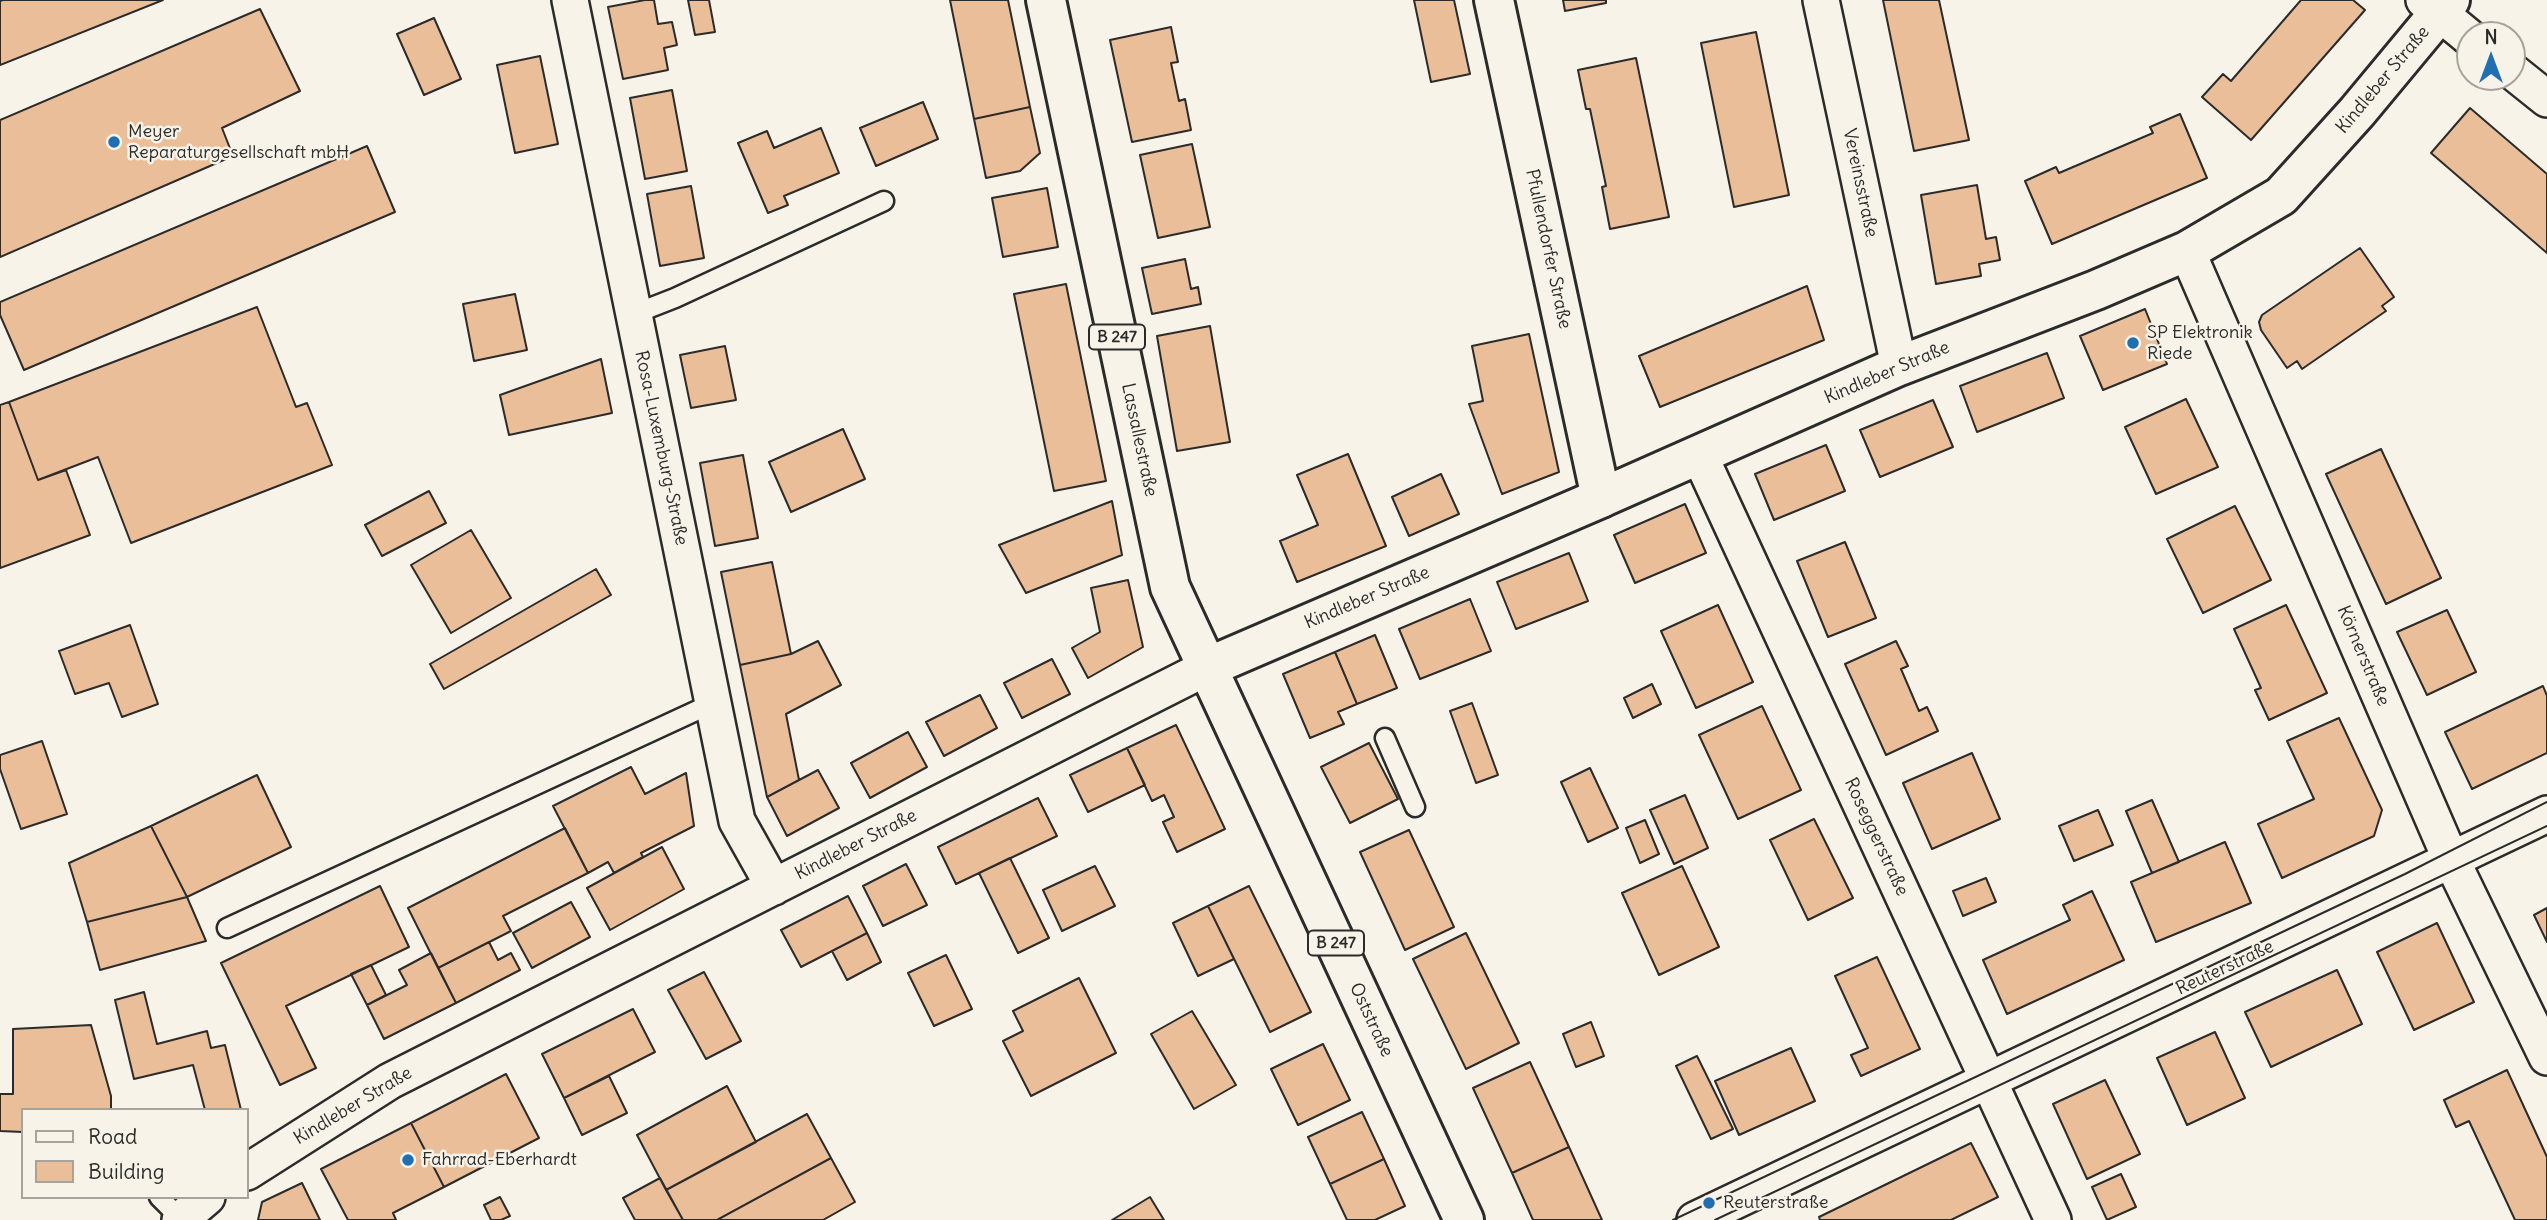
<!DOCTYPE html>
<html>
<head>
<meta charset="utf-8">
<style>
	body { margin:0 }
	#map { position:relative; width:2547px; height:1220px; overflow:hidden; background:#f7f3e8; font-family:Delius,sans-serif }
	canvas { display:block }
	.legend { position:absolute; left:21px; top:1108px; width:228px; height:91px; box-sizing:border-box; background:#f7f3e8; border:2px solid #a5a39c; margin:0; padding:9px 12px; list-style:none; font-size:21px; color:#2b2b2b }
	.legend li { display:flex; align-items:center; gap:14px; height:35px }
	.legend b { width:35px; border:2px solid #a5a39c }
	.north { position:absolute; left:2456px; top:21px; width:70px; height:70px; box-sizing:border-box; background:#f7f3e8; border:2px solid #a5a39c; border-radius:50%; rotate:0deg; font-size:19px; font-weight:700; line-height:28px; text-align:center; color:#2b2b2b }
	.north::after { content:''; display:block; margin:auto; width:24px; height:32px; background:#1f6fb2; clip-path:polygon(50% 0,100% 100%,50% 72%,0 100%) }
</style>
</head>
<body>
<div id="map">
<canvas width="2547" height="1220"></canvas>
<ul class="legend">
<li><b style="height:9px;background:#f7f3e8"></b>Road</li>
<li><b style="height:19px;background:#ebbe9a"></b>Building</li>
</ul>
<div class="north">N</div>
</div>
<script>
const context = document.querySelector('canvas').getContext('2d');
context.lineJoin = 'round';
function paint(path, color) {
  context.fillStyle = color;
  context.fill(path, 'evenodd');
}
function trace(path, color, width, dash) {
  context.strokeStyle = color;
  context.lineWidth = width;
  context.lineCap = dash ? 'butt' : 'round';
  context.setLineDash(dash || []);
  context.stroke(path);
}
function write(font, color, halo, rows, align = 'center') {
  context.font = font + ' Delius,sans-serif';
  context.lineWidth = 5;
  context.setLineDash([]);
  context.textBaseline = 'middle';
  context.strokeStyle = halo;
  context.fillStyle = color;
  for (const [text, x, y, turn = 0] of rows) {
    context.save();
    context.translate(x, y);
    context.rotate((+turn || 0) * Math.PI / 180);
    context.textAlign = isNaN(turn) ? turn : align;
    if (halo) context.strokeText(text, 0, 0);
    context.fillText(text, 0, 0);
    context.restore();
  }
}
const building = new Path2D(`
	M3,0H163L0,65V1Z
	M645,0H654L658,24L672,22L677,45L664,48L668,70L623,79L608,7Z
	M688,0H709L715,32L695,35Z
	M950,0H1008L1030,107L974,119Z
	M1414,0H1454L1470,74L1431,82Z
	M1563,0H1606V3L1565,11Z
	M1883,0H1939L1969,140L1914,151Z
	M2301,0H2353L2365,10L2251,140L2202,97L2223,74L2231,81Z
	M260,9L300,91L222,128L233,156L0,257V120Z
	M434,18L461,79L424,95L397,34Z
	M1171,27L1178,62L1171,63L1179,101L1185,99L1191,130L1132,142L1110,40Z
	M1756,32L1789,195L1734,207L1701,43Z
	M540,56L558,144L515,153L497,65Z
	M1636,58L1669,217L1610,229L1602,187L1606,186L1590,109H1586L1578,70Z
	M672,90L687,171L645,179L630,98Z
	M923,102L938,139L876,166L860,128Z
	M1030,107L1040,153L1020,171L986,178L974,119Z
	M2470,108L2547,174V253L2431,153Z
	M2180,114L2207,178L2052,244L2025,181L2056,167L2059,173L2153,133L2150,127Z
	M821,128L839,173L784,196L788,205L768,213L738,143L767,131L774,148Z
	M1192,144L1210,227L1158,238L1140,155Z
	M367,146L395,212L24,370L0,315V302Z
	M1977,185L1986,239L1996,237L2000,260L1979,264L1981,276L1936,284L1921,195Z
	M691,186L704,258L660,266L647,194Z
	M1047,188L1058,247L1003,257L992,198Z
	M2360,248L2394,297L2382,306L2386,311L2302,369L2297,361L2287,368L2261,330L2259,322L2262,315Z
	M1185,259L1191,289L1198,287L1201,304L1152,314L1142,268Z
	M1066,284L1106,481L1054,491L1014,294Z
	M1807,286L1824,340L1660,407L1639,356Z
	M515,294L527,350L474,361L463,304Z
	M257,307L296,407L307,403L332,465L131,543L98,457L38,480L9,402Z
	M2145,309L2167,364L2103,390L2080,336Z
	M1210,326L1230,442L1177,451L1157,336Z
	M1529,334L1559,472L1502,494L1469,404L1483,401L1472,346Z
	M725,346L736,400L691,408L680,355Z
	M2047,353L2064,398L1977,432L1960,386Z
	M601,359L612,413L509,435L500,395Z
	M2186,399L2218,467L2156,494L2125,427Z
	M1933,400L1953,447L1880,477L1860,430Z
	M9,402L38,480L66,470L90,535L0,568V405Z
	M843,429L865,479L791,512L769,462Z
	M1826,445L1845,491L1774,520L1755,474Z
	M2381,449L2441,578L2386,604L2326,474Z
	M1348,454L1386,546L1297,582L1280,541L1318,525L1297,475Z
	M743,455L758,538L715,546L700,463Z
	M1441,474L1459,514L1409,536L1392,497Z
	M429,491L446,523L382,556L365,525Z
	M1112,501L1122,555L1026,593L999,545Z
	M1685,504L1706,553L1635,583L1614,535Z
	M2235,506L2271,580L2203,613L2167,539Z
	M471,530L511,598L451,633L411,565Z
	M1845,542L1876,618L1828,637L1797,561Z
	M1569,553L1588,601L1516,629L1497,582Z
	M772,562L791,654L740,665L721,572Z
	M596,569L611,595L444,689L430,664Z
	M1128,580L1143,647L1088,678L1072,648L1100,632L1091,588Z
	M1470,599L1491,651L1420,679L1399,629Z
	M1718,605L1753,682L1696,708L1661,631Z
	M2286,605L2327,693L2269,720L2255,690L2261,688L2234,629Z
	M2447,610L2476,672L2427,695L2397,632Z
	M130,625L158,704L122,717L109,683L75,694L59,651Z
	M1375,635L1397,688L1357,704L1335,652Z
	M818,641L841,685L786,714L799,780L767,797L740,665L791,654Z
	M1896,641L1908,666L1901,669L1919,711L1927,707L1938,731L1886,755L1845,664Z
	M1335,652L1357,704L1338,712L1344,724L1310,738L1283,674Z
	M1052,659L1070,694L1022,718L1004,683Z
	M1652,684L1661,704L1633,718L1624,698Z
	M2543,686L2547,696V753L2472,789L2445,732Z
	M980,695L997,728L944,756L926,722Z
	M1472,703L1498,775L1476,783L1450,711Z
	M1762,706L1801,790L1738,819L1699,735Z
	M2339,718L2382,810L2374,836L2282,878L2258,824L2314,799L2287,741Z
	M1176,725L1225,829L1177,852L1163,822L1174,817L1164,795L1152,801L1127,748Z
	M908,732L927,767L870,798L851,763Z
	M42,741L67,814L21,829L0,769V755Z
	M1369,743L1398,799L1350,823L1321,767Z
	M1127,748L1145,785L1088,812L1070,775Z
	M1972,753L2000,819L1932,849L1903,783Z
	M631,767L645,794L686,773L694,826L641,853L643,857L614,873L608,862L588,873L553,806Z
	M1590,768L1618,828L1588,842L1561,782Z
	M818,770L839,808L787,836L767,797Z
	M257,775L291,847L187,897L151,826Z
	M1685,795L1708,848L1674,864L1650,810Z
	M1038,798L1057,836L956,884L938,847Z
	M2152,800L2179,862L2152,873L2126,811Z
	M2098,810L2113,845L2074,861L2059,826Z
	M1814,819L1853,898L1808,920L1770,840Z
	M1645,820L1659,854L1640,863L1626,828Z
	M151,826L187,897L87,922L69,863Z
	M565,828L588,873L503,916L511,931L438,968L408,908Z
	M1409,830L1454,927L1405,950L1360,852Z
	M2225,842L2251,903L2156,942L2131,882Z
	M662,847L684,889L610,930L587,888Z
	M1010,858L1049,938L1018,953L979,873Z
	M906,864L927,905L883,926L863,886Z
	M1095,866L1115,906L1062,931L1043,890Z
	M1682,866L1719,947L1659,975L1622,893Z
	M1986,878L1996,902L1963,916L1953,891Z
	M380,886L409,947L286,1006L316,1068L280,1085L221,963Z
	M1249,886L1311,1012L1270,1032L1208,906Z
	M2092,891L2124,960L2007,1014L1983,960L2070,920L2063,905Z
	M848,896L867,933L801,967L781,930Z
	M187,897L206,941L100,970L87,922Z
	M571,902L590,937L532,968L513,933Z
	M1208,906L1234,959L1198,976L1173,923Z
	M2547,908V942L2534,915Z
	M2437,923L2474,1002L2414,1030L2377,952Z
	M867,933L881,962L847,980L832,951Z
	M1466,933L1519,1043L1466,1069L1413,959Z
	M489,942L498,960L511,953L520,970L456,1003L438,968Z
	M431,953L456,1003L384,1039L367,1005L407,985L399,970Z
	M946,955L972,1009L934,1026L908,973Z
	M1877,957L1920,1049L1861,1076L1851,1055L1868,1048L1835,976Z
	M371,965L386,995L367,1005L351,974Z
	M2337,970L2362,1024L2271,1067L2245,1012Z
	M704,972L741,1041L706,1059L668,990Z
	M1079,978L1116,1053L1031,1096L1003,1041L1023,1031L1013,1011Z
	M144,992L157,1044L207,1031L211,1048L225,1045L241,1110H205L193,1065L134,1079L115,1000Z
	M633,1009L655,1052L564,1098L542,1054Z
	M1192,1011L1236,1085L1194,1109L1151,1034Z
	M1591,1022L1604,1056L1576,1067L1563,1034Z
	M91,1025L111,1096V1110H23V1132L0,1131V1094H13V1029Z
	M2215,1032L2245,1098L2187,1125L2157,1058Z
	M1323,1044L1350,1100L1298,1125L1271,1069Z
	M1791,1048L1815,1101L1739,1135L1715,1081Z
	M1697,1056L1733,1129L1711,1139L1676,1066Z
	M1530,1062L1569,1147L1512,1173L1473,1088Z
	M2507,1070L2547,1157V1220H2515L2469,1121L2456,1127L2444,1100Z
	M506,1074L539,1138L444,1187L411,1123Z
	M609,1076L627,1113L582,1135L564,1098Z
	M2105,1080L2140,1154L2087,1179L2053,1104Z
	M727,1086L756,1142L666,1190L637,1135Z
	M1362,1112L1384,1159L1330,1184L1308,1137Z
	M807,1114L831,1158L717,1220H683L666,1190Z
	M411,1123L444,1187L393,1213L396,1220H348L321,1169Z
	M1971,1143L1998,1197L1951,1220H1820L1819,1217Z
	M1569,1147L1602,1220H1533L1512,1173Z
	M831,1158L855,1202L823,1220H717Z
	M1384,1159L1405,1206L1375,1220H1347L1330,1184Z
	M2121,1174L2136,1207L2107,1220L2092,1187Z
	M660,1178L683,1220H635L623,1198Z
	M302,1183L320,1220H258L262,1202Z
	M500,1197L510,1216L501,1220H491L484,1205Z
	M1150,1197L1164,1220H1112Z`);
const lane = new Path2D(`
	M634,314L675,298L884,201
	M1385,738L1415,807
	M227,928L713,703
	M159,1197L181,1219`);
const street = new Path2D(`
	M570,0L737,821L774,887
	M1821,0L1899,366
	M2424,0L2470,38
	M2512,71L2547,99
	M2187,251L2448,853L2547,1057
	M1699,454L2053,1220
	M247,1172L390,1081L1208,667
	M180,1220L207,1197
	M1695,1220L2547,814`);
const secondary = new Path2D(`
	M1601,498L1899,366L2096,290L2187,251L2281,196L2357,112L2450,0`);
const primary = new Path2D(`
	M1046,0L1170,587L1464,1220
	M1208,667L1601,498L1494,0`);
const tram = new Path2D(`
	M1673,1220L2405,874L2547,802
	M1715,1220L2547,826`);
const markers = [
	[114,142,7,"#1f6fb2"],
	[2133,343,7,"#1f6fb2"],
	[408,1160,7,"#1f6fb2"],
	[1709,1203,7,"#1f6fb2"]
];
const shields = [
	[1117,337,56],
	[1336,943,56]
];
const shieldNames = [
	["B 247",1117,337],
	["B 247",1336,943]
];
const streetNames = [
	["Kindleber Straße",2383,80,-50],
	["Vereinsstraße",1860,183,78],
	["Pfullendorfer Straße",1548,249,78],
	["Kindleber Straße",1887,373,-23],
	["Lassallestraße",1139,440,78],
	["Rosa-Luxemburg-Straße",661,448,78],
	["Kindleber Straße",1367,598,-23],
	["Körnerstraße",2363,656,67],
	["Roseggerstraße",1876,837,65],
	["Kindleber Straße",856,845,-27],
	["Reuterstraße",2225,968,-25],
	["Oststraße",1371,1020,65],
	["Kindleber Straße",353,1106,-31]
];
const poiNames = [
	["Meyer",128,132],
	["Reparaturgesellschaft mbH",128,153],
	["SP Elektronik",2147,333],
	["Riede",2147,354],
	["Fahrrad-Eberhardt",422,1160],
	["Reuterstraße",1723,1203]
];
paint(building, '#ebbe9a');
trace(building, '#2b2b2b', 2);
trace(lane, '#2b2b2b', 23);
trace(street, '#2b2b2b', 40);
trace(secondary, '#2b2b2b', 44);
trace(primary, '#2b2b2b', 44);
trace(lane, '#f7f3e8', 18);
trace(street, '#f7f3e8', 35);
trace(secondary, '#f7f3e8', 38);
trace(primary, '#f7f3e8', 38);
trace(tram, '#2b2b2b', 2);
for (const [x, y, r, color] of markers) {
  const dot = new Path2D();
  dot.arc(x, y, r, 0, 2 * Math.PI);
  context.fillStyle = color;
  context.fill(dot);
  trace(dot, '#f7f3e8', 2.5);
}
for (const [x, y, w] of shields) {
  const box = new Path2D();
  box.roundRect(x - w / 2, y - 12.5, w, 25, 5);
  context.fillStyle = '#f7f3e8';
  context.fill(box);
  trace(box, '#2b2b2b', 2);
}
write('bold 16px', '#2b2b2b', null, shieldNames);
write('18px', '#2b2b2b', '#f7f3e8', streetNames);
write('18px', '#2b2b2b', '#f7f3e8', poiNames, 'left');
</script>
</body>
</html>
